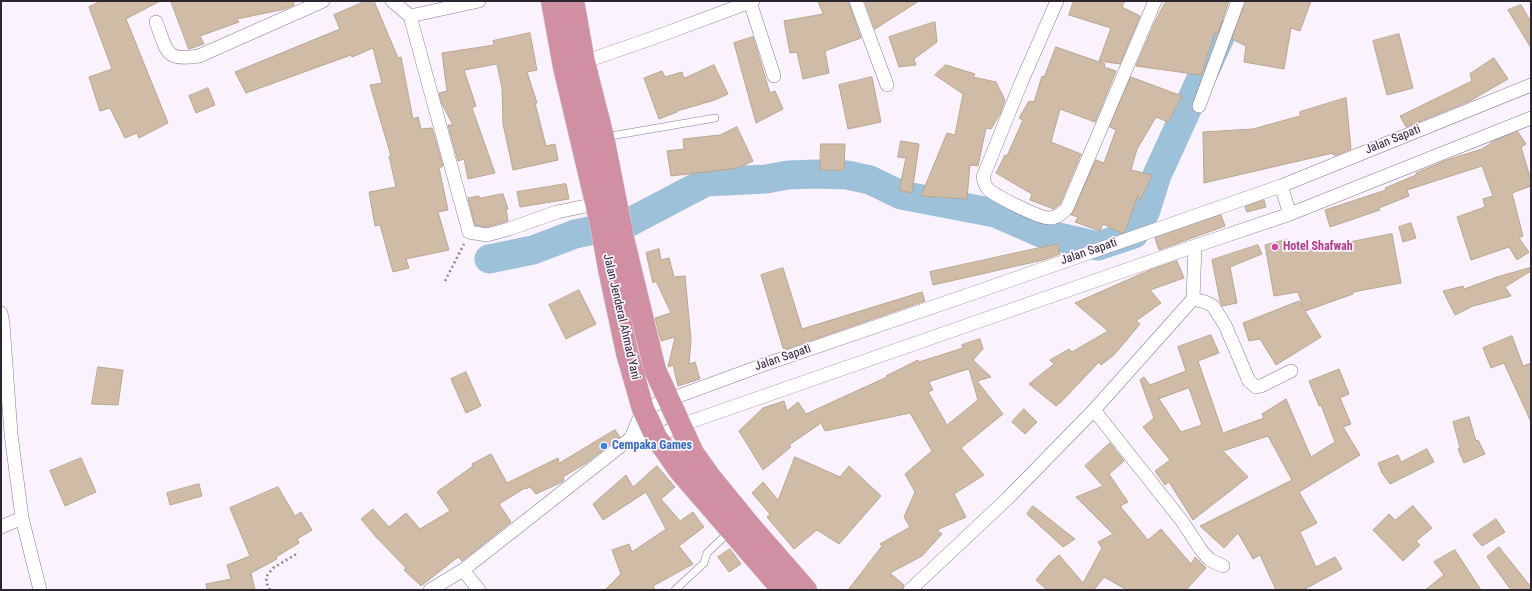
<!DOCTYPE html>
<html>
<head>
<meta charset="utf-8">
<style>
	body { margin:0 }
	#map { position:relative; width:1532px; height:591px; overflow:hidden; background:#faf3fe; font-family:"Roboto Condensed",sans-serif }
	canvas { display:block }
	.frame { position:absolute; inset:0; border:2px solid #2c2630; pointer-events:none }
</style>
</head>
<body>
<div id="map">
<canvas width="1532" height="591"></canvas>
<div class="frame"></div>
</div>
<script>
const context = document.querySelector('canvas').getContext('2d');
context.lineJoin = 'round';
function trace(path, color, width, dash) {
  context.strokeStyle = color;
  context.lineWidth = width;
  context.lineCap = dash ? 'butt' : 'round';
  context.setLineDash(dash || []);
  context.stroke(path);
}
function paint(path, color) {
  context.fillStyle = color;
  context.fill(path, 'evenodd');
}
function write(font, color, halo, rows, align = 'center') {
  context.font = font + ' "Roboto Condensed",sans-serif';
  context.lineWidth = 3.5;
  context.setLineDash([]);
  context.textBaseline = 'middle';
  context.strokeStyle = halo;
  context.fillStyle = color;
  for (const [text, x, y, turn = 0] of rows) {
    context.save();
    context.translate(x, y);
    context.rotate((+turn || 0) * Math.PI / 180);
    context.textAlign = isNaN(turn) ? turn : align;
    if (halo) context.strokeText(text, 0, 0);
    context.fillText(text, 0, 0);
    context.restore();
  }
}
const river = new Path2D(`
	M489,259L533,250L575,234L628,223L706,182L766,179L788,175L817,174L847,175L870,180L901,195L995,213L1041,233L1098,246L1134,234L1146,210L1157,175L1221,35`);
const building = new Path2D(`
	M101,1H160L126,19L168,123L139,138L137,133L125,138L110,108L100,111L89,77L112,69L89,7Z
	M171,1H294V5L285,9L237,19L239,22L200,36L204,44L189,49Z
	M366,1H374L398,58L401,57L413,119L418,117L421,129L432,128L443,166L439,168L448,210L438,212L449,250L406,259L409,268L393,272L380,225L375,226L369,192L396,187L389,156H391L370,85L382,83L373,48L352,57L351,55L246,93L235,72L340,29L334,15Z
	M818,1H848L861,38L825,51L829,73L803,79L797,52L790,53L784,21L823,14Z
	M865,1H919L875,29Z
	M1074,1H1125L1122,7L1140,16L1120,64L1099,61L1111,28L1069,15Z
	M1166,1H1229L1218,33L1215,32L1201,75L1136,66L1155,22Z
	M1246,1H1311L1300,31L1291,28L1284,69L1244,62L1246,46L1232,39Z
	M1521,5L1531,22V48L1508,10Z
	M935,22L937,42L914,59L916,65L899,67L889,37Z
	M530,33L537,70L527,72L537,103H535L546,146L555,144L558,160L513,170L503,124L502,88L497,64L464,70L476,106L472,108L495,173L468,179L464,159L458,161L448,125H453L442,104L439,93L447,91L442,53L494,45L493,41Z
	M1399,34L1413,88L1387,95L1373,41Z
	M753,37L770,93L775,91L783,109L756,123L734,43Z
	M1056,47L1105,64L1104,67L1116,71L1095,122L1060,109L1051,142L1081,154L1060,204L1054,209L1030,200L1032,194L996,173L1005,155L1007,156L1023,120L1019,118L1029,101L1034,102L1042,76L1044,77Z
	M1494,58L1508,79L1470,101L1406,127L1400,116L1472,81L1470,74Z
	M714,65L728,94L715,100L677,111V112L659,119L644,78L662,71L665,77L682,72L684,78Z
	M946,65L975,74L973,77L996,82L1005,100L1000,114L991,129L986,128L978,166L970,165L967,199L921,196L947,133L955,135L963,94L935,75Z
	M872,77L881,122L848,129L839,85Z
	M1131,77L1182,96L1168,122L1156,117L1137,149L1131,170L1152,175L1140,201L1138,195L1125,232L1121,233L1103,224L1100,231L1075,222L1078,217L1071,215L1096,160L1104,163L1116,130L1110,127Z
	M208,88L215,105L196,113L189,96Z
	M1346,98L1351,149L1337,155H1333V153L1204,183L1203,132L1253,129L1300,116V112Z
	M737,127L753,161L738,168L671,176L667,151L684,149L683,139L720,135Z
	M1518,132L1526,144L1521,147L1531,180V186L1512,193L1523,236L1519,238L1529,252L1517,260L1509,247L1471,260L1457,217L1485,207L1483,199L1493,196L1482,166L1407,190L1409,196L1379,208L1380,210L1330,227L1325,210L1386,190L1385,188L1416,175V173L1447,160L1482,149L1494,141Z
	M901,141L919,144L912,193L899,190L906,158L898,157Z
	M821,144H845L844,170H820Z
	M566,184L569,199L520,207L517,192Z
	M503,194L508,209H506L508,221L486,227L475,225L468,198L479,196V198Z
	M1264,200L1266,207L1247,212L1245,207Z
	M1221,215L1225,226L1159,250L1155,238Z
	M1411,223L1416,238L1403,242L1399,227Z
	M1392,234L1401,283L1353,292V294L1305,311L1321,337L1276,365L1260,339L1249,341L1243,323L1299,301L1303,307L1298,292L1274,296L1265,245L1287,239L1288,244L1293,242L1296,252Z
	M1058,244L1060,254L1043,260L933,285L930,272Z
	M1258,245L1262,254L1230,267L1237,303L1222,306L1220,301L1212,260Z
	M659,249L661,260L669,258L674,277L685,276L691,340L689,364L695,362L700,379L678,386L673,365L668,367L675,337L661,341L655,318L671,313L656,281L653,283L646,253Z
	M1177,261L1184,278L1150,290L1161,303L1136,321L1140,324L1114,355L1101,365L1099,362L1061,402L1056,406L1029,384L1054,364L1050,360L1069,349L1072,352L1108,331L1075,303L1150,270Z
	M783,268L802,329L922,292L925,301L786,349L783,348L761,275Z
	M1530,268L1531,271L1505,287L1511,296L1473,306L1455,315L1443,291L1463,286L1464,289L1497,277Z
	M579,290L596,324L566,339L549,305Z
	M1211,335L1219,353L1198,361L1223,433L1264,418L1262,414L1286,399L1311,457L1335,442L1321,405L1319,406L1309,381L1339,369L1349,394L1340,398L1351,424L1343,427L1360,455L1299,492L1317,523L1300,532L1316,567L1335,557L1342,569L1303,590H1276L1260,555L1253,559L1238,533L1224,548L1200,526L1292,480L1268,436L1223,451L1248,477L1193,520L1169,482L1165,485L1155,471L1170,460L1143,427L1154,418L1140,380L1144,377L1150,385L1186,371L1178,347ZM1189,388L1202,425L1181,432L1159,399Z
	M1512,336L1523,366L1531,363V422L1504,363L1491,368L1483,348Z
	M980,339L983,349L973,360L991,377L977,381L1003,414L961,448L984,475L954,494L966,517L937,530L942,534L922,556L890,573L904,585L902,590H848L882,546L880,544L910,527L904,517L915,492L905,474L932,451L910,413L825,431L821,423L789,445L791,447L763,470L739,431L763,408L784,401L787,411L798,402L806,414L887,377L886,376L918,360L919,362L963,348L962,345ZM969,369L978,400L947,425L928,392L933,390L929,382Z
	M98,367L123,370L118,405L92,404Z
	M466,372L481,406L466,413L451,379Z
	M1024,409L1037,422L1025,434L1012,422Z
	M1469,417L1476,441L1478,440L1485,454L1464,463L1458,449L1460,448L1453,422Z
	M615,430L620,437L586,463L563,477L564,480L562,482L536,494L530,487L526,489L525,488L499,504L511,522L462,561L458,557L421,586L404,570L406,568L376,537L361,519L373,509L389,527L406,513L420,529L450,511L437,492L473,466L472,464L491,454L507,483L558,458L559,463Z
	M1110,443L1124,461L1109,474L1128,502L1120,506L1148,540L1161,529L1191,564L1195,557L1206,568L1186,590H1127L1104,577L1094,590H1047L1036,580L1051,562L1059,555L1083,583L1102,548L1098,542L1113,534L1076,497L1103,486L1085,466Z
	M1427,449L1434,462L1390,484L1382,473L1378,463L1398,455L1401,462Z
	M795,457L840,477L849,466L881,496L839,544L817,530L794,549L767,517L770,514L752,493L763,482L778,500Z
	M81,458L96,492L65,506L50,471Z
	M657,466L675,487L661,499L680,521L693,512L704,527L679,546L693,564L653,586L655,590H605L621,574L612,550L629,544L632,552L666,529L646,492L603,520L593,504L626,475L633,487Z
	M199,484L202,496L170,505L167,493Z
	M278,487L295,516L301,512L312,530L297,539L299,543L276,557L277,559L251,573L255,590H207L206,584L231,579L227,565L250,556L230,508Z
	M1033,506L1075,539L1063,547L1027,514Z
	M1413,506L1432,528L1416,541L1420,545L1403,561L1373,530L1389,514L1395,520Z
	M1496,519L1505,532L1482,546L1473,535Z
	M1499,547L1531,587V590H1511L1487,557Z
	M730,549L741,564L729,572L718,557Z
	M1455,550L1481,590H1425L1444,575L1434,562Z`);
const path = new Path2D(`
	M445,281L464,244
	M270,590L267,584L266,577L273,568L298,553`);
const service = new Path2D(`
	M605,137L715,118
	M675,590L704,563L707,553L729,532`);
const minor = new Path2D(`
	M392,1L410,16
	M856,1L887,85
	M1057,1L1021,83L983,177C984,181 985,187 989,190C998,197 1039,218 1049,218C1057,218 1062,214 1067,208L1155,1
	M750,2L774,76
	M410,16L469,232L487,235L509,229L557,212L596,204
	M410,16L479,1
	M156,22C167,50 164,62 199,56L323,1
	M578,64L653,38L753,1
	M1199,106L1238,1
	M1281,186L1290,214
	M1193,299L1195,246
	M1,313L3,324L11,434L22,518L1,527
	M1094,410L1193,299L1205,302L1213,306L1225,325L1249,381L1256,387L1261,386L1291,371
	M631,438L656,437L681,425L1195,246L1290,214L1531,118
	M22,518L40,590
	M463,570L479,590
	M430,590L463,570L631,438L643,409L763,365L959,298L1281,186L1531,85
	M910,590L1007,499L1094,410L1182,521L1201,550L1210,560L1223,566`);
const trunk = new Path2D(`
	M552,1L564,67L601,224L609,269L627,353L643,409L656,437L680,471L783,590
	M573,1L584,62L603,137L623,238L655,370L693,453L710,477L750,526L806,590`);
const markers = [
	[1275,247,4,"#d1479c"],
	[604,446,4,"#3f7fe0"]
];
const streetNames = [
	["Jalan Sapati",1393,140,-22],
	["Jalan Sapati",1089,252,-19],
	["Jalan Jenderal Ahmad Yani",621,317,77],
	["Jalan Sapati",783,358,-19]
];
const hotelNames = [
	["Hotel Shafwah",1283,247]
];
const shopNames = [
	["Cempaka Games",612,446]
];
trace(river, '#9ec1da', 29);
paint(building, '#d0bca6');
trace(building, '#b9a690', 1);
trace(service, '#8a7b93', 8);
trace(minor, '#8a7b93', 14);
trace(trunk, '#d5d4d6', 23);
trace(path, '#8c8690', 2.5, [2, 3]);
trace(service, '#fff', 7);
trace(minor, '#fff', 13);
trace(trunk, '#d08fa3', 22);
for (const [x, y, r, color] of markers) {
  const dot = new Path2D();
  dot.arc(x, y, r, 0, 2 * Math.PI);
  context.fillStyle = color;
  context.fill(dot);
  trace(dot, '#faf3fe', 1.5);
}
write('12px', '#2c2630', '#faf3fe', streetNames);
write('bold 12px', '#b23c85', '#faf3fe', hotelNames, 'left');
write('bold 12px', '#366cbe', '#faf3fe', shopNames, 'left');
</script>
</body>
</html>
